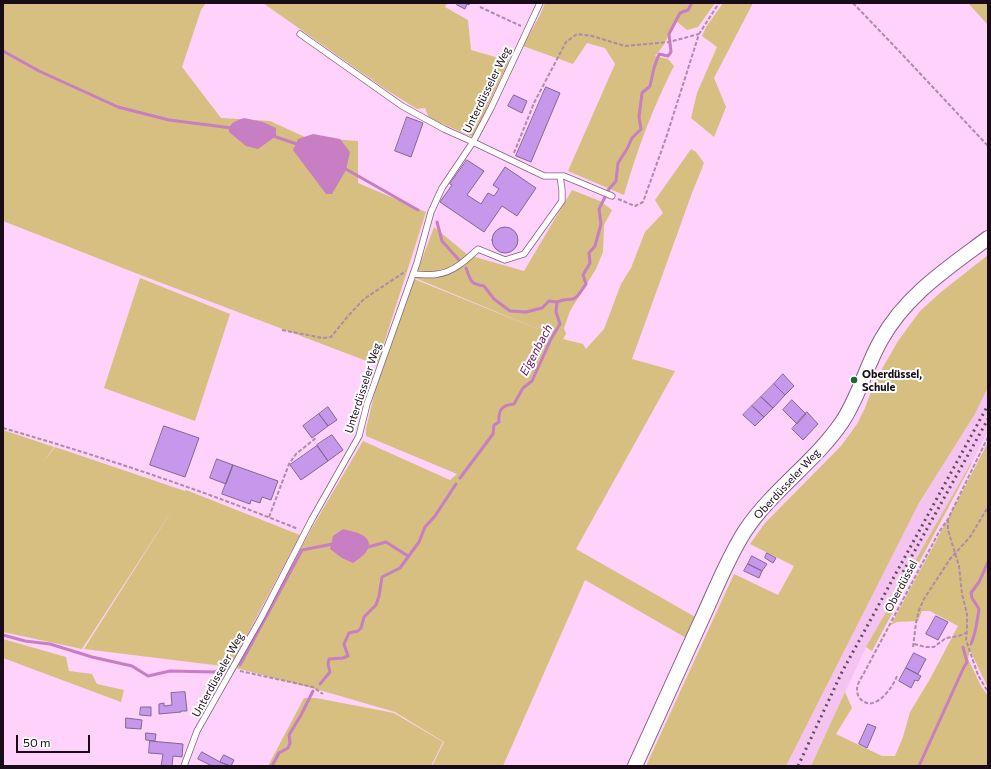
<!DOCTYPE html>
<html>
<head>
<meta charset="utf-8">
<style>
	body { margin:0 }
	#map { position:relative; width:991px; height:769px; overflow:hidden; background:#fed2fa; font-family:Commissioner,sans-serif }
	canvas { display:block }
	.frame { position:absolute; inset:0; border:4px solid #1a0b19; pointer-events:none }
	.scale { position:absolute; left:16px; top:735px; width:74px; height:18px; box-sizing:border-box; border:2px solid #1a0b19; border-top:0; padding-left:5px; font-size:12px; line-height:14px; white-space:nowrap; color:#1a0b19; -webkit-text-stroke:3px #fff; paint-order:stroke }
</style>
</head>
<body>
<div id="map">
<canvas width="991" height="769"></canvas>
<div class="frame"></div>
<div class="scale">50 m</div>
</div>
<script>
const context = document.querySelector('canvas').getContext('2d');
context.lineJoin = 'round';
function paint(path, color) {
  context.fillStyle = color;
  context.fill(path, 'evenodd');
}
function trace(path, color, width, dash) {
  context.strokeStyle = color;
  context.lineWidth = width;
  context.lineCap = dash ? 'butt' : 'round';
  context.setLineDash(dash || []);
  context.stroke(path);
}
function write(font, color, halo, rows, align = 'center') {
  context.font = font + ' Commissioner,sans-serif';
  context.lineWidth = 4;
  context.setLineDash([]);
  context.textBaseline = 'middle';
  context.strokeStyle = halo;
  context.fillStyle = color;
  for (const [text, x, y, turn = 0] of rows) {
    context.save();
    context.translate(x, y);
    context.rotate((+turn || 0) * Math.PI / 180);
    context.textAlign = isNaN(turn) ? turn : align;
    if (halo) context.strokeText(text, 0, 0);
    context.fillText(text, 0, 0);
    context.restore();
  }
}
const built = new Path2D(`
	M988,387V431L964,477L866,647L811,766H786L919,503L975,414Z`);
const green = new Path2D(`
	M3,3H206L201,10L182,67L221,118L270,121L305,137L358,141V183L426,212L377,365L138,274L3,221Z
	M263,3H447L445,7L468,20L471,50L509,61L473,137L429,118L425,108L417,109L385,89Z
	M545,3H715L698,27L687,30L676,21L663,46L655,56L668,59L674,66C653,107 637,150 624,195L568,171L615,64L605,48L587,43L573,64L523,46L540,15Z
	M723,3H753L714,78L726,107L714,137L691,118L697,93L717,47L702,36L706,27Z
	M968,3H988V25Z
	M691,149L696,152L704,163L692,193L632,359L675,371L576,549L697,618L688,639L585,580L503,766H432L444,742L395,712L323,691L236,668L313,526L363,441L450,480L457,474L366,436V429L376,387L414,279L550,334L415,278L434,227L468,255L524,271L572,190L600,201L612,210L604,225L603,252L596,269L570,311L564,328L566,334L563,339L583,344L586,349L604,329L621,284L631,268L645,232L663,213L655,200Z
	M988,255V387L975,414L919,503L786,766H646L734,574L778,595L794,566L750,544L765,523L841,446L857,424L865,408L875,381L898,341L920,311L941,292Z
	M140,278L230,314L195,421L104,388Z
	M3,430L54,447L43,462L55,447L185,491L186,490L300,535L230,667L84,649L176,504L82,649L3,632Z
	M988,442V688L970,650L968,659L981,686L988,696V766H811L845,692L852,708L836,734L882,756H895L903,737L910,712L930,679L958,626L930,611H922L918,621L897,622L891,625C923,564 957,504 988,442Z
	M971,463H972L872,651L866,647Z
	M3,639L66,657L69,671L92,674L97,684L124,690L121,702L3,658Z
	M304,698H316L394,713L443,742L431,766H268Z`);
const water = new Path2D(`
	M244,118L263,122L276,128V136L258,149L246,146L229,132C228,123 236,121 244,118Z
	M313,134L340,139L350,152L346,170L332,194H326L293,150L298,139Z
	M343,529C350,531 358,532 364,536C377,546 361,558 353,563L342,558L330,549L333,536Z`);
const stream = new Path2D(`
	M3,51L39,71L118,107L169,120L232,128
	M273,136L300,145
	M344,168L418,210
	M437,222L442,241L459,260
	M466,268C471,280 469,284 484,286L494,299L510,311L526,312L542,308L549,301L557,302
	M460,478L493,434L494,425L499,422C498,409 503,405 514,404L523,388L532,381L551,339L560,324L556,312L557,302C564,299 566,300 573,299C579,297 582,289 586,284L583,275L590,263L589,253L595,246L601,224L599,209L609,189L616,181L618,163L627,149L632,138L641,129L639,117L642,93L650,86L654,68L659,54L668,56L671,52L669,34L680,13L688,10L692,3
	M365,547H368L386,542L408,556
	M3,635L25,641L50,644L92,657L132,666L148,676L170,671L214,672L229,668
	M971,644C976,633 977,621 979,609L972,598L971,593L979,582L988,562
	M240,665L302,550L333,544
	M320,684L330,672L328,664L329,659L343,658L348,656L344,644L349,633L358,631L361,628L364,617L376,605L379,596L382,577L400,568L419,542L425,527L435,516L456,484
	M272,766L279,753L288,748L290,743L289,735L301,715L313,691
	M919,766L963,669L967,662L963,647`);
const building = new Path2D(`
	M458,3H470L469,5L467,4L465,9L457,5Z
	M546,87L560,93L531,162L516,156Z
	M514,95L527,101L522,113L508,106Z
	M407,117L423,123L411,157L395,151Z
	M467,160L484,171L467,195L481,204L488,193L494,196L499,189L493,185L505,167L536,188L517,216L502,206L484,232L440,202L452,185L450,184Z
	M492 240a13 13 0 1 1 26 0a13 13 0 1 1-26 0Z
	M783,374L794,386L785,395L774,384Z
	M774,384L785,395L773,408L761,397Z
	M761,397L773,408L764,417L752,406Z
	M792,400L806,414L797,424L783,410Z
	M752,406L764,417L755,426L743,415Z
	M328,407L337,420L328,426L319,414Z
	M807,412L818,424L803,440L792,429Z
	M319,414L328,426L312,438L303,426Z
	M164,426L199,438L185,477L150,465Z
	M332,435L343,450L328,461L317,445Z
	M317,446L328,461L301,480L290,465Z
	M217,459L233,465L226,484L210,478Z
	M233,465L278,481L271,500L262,497L260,503L251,500L250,504L222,494Z
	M767,553L776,558L773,563L765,558Z
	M752,556L767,564L762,571L748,564Z
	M748,564L762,571L759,578L744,571Z
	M936,616L948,622L938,640L926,634Z
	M914,653L926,659L918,674L906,668Z
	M906,668L921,676L918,681L915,680L911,688L899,681Z
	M185,692L187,711H181V712L159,714V704L164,703V706L172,705L171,693Z
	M141,707H151V716L140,715Z
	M126,718L142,720L141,729L126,728Z
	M868,724L876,727L867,748L859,744Z
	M146,733L156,734L155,741L146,740Z
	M150,741L183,744L182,757L173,756L172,766H161L163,754L149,753Z
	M202,752L220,762L229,766H212L198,759Z
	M224,755L234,760L231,766L220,762Z`);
const path = new Path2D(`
	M853,3L899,51L988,146
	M480,7L521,26
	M514,153L534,103L566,42L577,34L592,36L625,46L669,42L699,34
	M618,199L635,206L643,202L666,138L699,34L719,3
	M282,330L323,338L331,337L348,316L364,299L406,271
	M3,428C103,457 202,490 298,529
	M269,517L289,464L296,454L317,437
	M948,519V530L959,566L962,594L967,614V630L966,640L978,675L988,692
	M914,644L926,647H934L946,638L959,636L966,633
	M913,647L916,623L919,610L924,599L950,559L970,537L988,507
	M240,671L313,687L323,694
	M897,676C893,687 876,711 863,701C859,699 857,694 857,690C857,684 861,678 864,673L939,532L948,519L988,437`);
const service = new Path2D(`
	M300,34L402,106L444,129L473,142L544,176H564L612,196
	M413,274C421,274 430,276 438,274C454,272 467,259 478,249L505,260L524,254L562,201V190L560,176
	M184,766L197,731L261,618L312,519L359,436L367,404L417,263L431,212L442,188L473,142L491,108L540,3`);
const tertiary = new Path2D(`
	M635,766C657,718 679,669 701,621C715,591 727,559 745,531C772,490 815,462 842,422C859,397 866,366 881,340C906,295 948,268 988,238`);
const rail = new Path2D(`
	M903,572L988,419
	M798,766L842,672L988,405`);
const markers = [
	[854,380,4,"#1e6632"]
];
const streetNames = [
	["Unterdüsseler Weg",487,90,-64],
	["Unterdüsseler Weg",363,388,-72],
	["Oberdüsseler Weg",787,484,-47],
	["Oberdüssel",901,586,-62],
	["Unterdüsseler Weg",218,675,-61]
];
const poiNames = [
	["Oberdüssel,",862,374],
	["Schule",862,387]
];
const waterNames = [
	["Eigenbach",536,350,-62]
];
paint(built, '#f4c3ef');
paint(green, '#d6bf81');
paint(water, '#c77ec2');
trace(stream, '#c77ec2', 3);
paint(building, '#c697ea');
trace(building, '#806893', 1);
trace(service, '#855f82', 7);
trace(tertiary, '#855f82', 16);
trace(path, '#ad8baa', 2, [4, 2]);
trace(service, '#fff', 5.5);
trace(tertiary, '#fff', 14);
trace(rail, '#624a61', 3, [2, 4]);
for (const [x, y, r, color] of markers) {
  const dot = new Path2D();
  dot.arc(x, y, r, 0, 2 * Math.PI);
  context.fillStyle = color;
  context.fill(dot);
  trace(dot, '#fff', 1.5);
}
write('11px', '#1a0b19', '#fff', streetNames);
write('bold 11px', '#1a0b19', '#fff', poiNames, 'left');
write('italic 12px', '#670c65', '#fff', waterNames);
</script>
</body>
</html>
